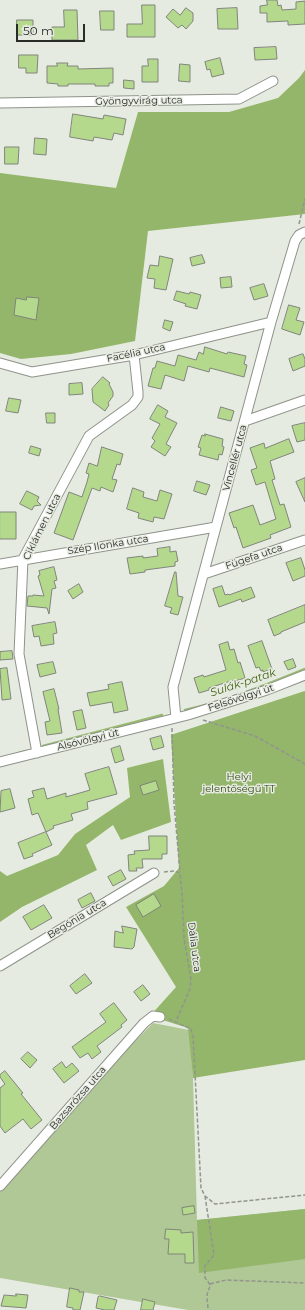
<!DOCTYPE html>
<html>
<head>
<meta charset="utf-8">
<style>
	body { margin:0 }
	#map { position:relative; width:305px; height:1310px; overflow:hidden; background:#e6ebe1; font-family:Montserrat,sans-serif }
	canvas { display:block }
	.scale { position:absolute; left:16px; top:24px; width:69px; height:18px; box-sizing:border-box; border:2px solid #292b27; border-top:0; padding-left:5px; font-size:12px; line-height:14px; white-space:nowrap; color:#292b27; -webkit-text-stroke:3px #e6ebe1; paint-order:stroke }
</style>
</head>
<body>
<div id="map">
<canvas width="305" height="1310"></canvas>
<div class="scale">50 m</div>
</div>
<script>
const context = document.querySelector('canvas').getContext('2d');
context.lineJoin = 'round';
function paint(path, color) {
  context.fillStyle = color;
  context.fill(path, 'evenodd');
}
function trace(path, color, width, dash) {
  context.strokeStyle = color;
  context.lineWidth = width;
  context.lineCap = dash ? 'butt' : 'round';
  context.setLineDash(dash || []);
  context.stroke(path);
}
function write(font, color, halo, rows, align = 'center') {
  context.font = font + ' Montserrat,sans-serif';
  context.lineWidth = 3;
  context.setLineDash([]);
  context.textBaseline = 'middle';
  context.strokeStyle = halo;
  context.fillStyle = color;
  for (const [text, x, y, turn = 0] of rows) {
    context.save();
    context.translate(x, y);
    context.rotate((+turn || 0) * Math.PI / 180);
    context.textAlign = isNaN(turn) ? turn : align;
    if (halo) context.strokeText(text, 0, 0);
    context.fillText(text, 0, 0);
    context.restore();
  }
}
const green = new Path2D(`
	M305,691V1005L189,1031L193,1078L197,1220L305,1209V1310H188L0,1278V1183L33,1144L153,1023L189,1030L171,735Z`);
const forest = new Path2D(`
	M305,70V214L148,231L135,341L71,354L21,359L0,353V173L116,188L138,112H229L278,98L299,78Z
	M305,691V1060L193,1078L188,1028L150,1016L176,987L126,907L164,886L179,868L171,735Z
	M163,759L171,822L121,840L113,825L86,845L97,870L22,907L0,922V871L7,876L58,855L75,834L130,797L127,768Z
	M305,1209V1259L199,1273L197,1220Z`);
const stream = new Path2D(`
	M185,710C226,701 266,685 305,669
	M43,746L162,715
	M19,753L26,751`);
const building = new Path2D(`
	M267,0H277L278,6L281,5L282,10L296,9V2L305,1V24L288,25V21L267,22V13H260V6L267,5Z
	M142,5H155V37H127V24H142Z
	M186,8L193,13V21L186,29L182,25L178,28L166,17L173,9L180,15Z
	M237,8L238,29H218L217,9Z
	M64,10H77L78,40H52V27H64Z
	M100,11H114V30H101Z
	M17,20H33V35H17Z
	M276,47L277,59L255,60L254,48Z
	M19,55H38L37,73H26V68H19Z
	M220,58L224,74L212,77L210,69L207,70L205,62Z
	M148,59H158V82H142V66H148Z
	M57,63H68L67,66H78V69L113,68V83H109V86H95V84H68V86H58V84L47,83V66H57Z
	M180,64L190,65V82L179,81Z
	M124,80L134,81V89L124,88Z
	M73,114L103,119L104,115L126,119L123,135L114,133L112,140L94,137L93,141L70,137Z
	M35,138L47,139L46,155L34,154Z
	M5,147H19L18,164H5Z
	M202,255L205,263L192,266L190,258Z
	M160,256L173,259L166,290L154,288L155,279L147,278L150,265L158,266Z
	M231,277L232,287L221,288L220,278Z
	M264,284L268,296L254,300L250,288Z
	M177,291L189,294L190,292L201,295L197,309L185,306L186,304L174,300Z
	M27,297L39,298L36,320L14,315L16,298L26,300Z
	M289,305L300,308L296,320L304,322L300,335L282,329Z
	M165,320L173,322L170,331L163,328Z
	M205,347L227,354L228,352L246,356L244,364L247,365L244,377L210,368L209,372L188,366L184,381L165,375L161,389L148,386L153,368H155L157,361L175,366L178,355L196,360L199,352L203,354Z
	M303,354L305,359V366L293,371L289,359Z
	M103,377L110,383L109,384L113,392V396L108,403L109,405L105,411L93,402L92,389Z
	M82,383L83,394L69,395V384Z
	M9,398L21,400L18,413L6,411Z
	M158,405L168,411L165,417L177,423L166,444L171,447L165,456L151,447L155,441L152,438L160,424L150,419Z
	M221,407L234,411L231,421L218,418Z
	M46,413H55V423H47Z
	M305,423V440L297,442L292,426Z
	M205,434L223,439L222,446L224,447L222,455L219,454L218,460L199,455L201,448L198,447L202,435L205,436Z
	M289,439L294,452L270,461L275,479L272,480L280,505L284,504L291,527L270,535L271,538L243,548L236,527L234,528L229,513L253,505L260,525L276,519L265,482L256,485L251,470L257,468L250,448L264,443L265,448Z
	M31,446L41,449L39,456L29,453Z
	M102,447L123,454L120,465L117,464L112,479L117,480L113,492L101,487L100,491L92,488L73,540L54,533L69,492L82,497L87,482L89,474L86,473L89,463L97,466Z
	M305,478V502L296,482Z
	M197,481L210,485L206,495L194,491Z
	M133,488L144,492L143,497L157,501L160,490L172,494L164,519L154,517L153,522L138,518L139,513L127,509Z
	M27,491L39,497L37,501L41,505L34,506L32,510L20,504Z
	M0,512H16V539H0Z
	M170,547V552L176,551L178,561L175,562V566L145,570V572L130,574L127,558L143,556V558L158,556L157,549Z
	M301,558L305,570V576L293,581L286,563Z
	M54,567L57,580L54,581L56,588L52,589L49,614L47,608L27,606L28,596H33V595L44,596L38,576L40,575L39,571Z
	M175,572H176L178,596L183,597L178,615L170,613L172,608L165,606Z
	M79,584L83,592L73,599L68,591Z
	M222,586L225,595L228,594L229,595L251,587L255,597L242,602L241,599L219,607L213,589Z
	M305,605V622L281,632V633L274,636L268,620Z
	M55,622L57,633L53,634L54,644L41,646L39,636L34,637L32,626Z
	M262,641L272,669L263,672V670L261,671L259,667L256,668L248,646Z
	M228,642L230,650L234,649L238,663L240,662L245,678L235,681L234,680L215,686L209,688V690L199,693L194,678L203,675L204,677L226,670L219,645Z
	M12,651L13,659L0,660V652Z
	M293,659L296,667L288,670L284,662Z
	M53,662L56,673L40,677L37,665Z
	M7,668L11,699L2,700L0,669Z
	M122,682L128,710L114,713L112,702L90,706L87,693L109,689L108,685Z
	M54,689L59,709H58L62,733L47,735L45,722L50,721L43,692Z
	M82,710L86,728L77,730L73,712Z
	M161,736L164,747L153,750L150,739Z
	M120,746L124,760L115,763L111,749Z
	M109,767L117,794L87,802L88,809L71,814L73,820L53,826L54,828L46,832L38,813L32,815L28,799L34,797L32,791L44,788L47,799L66,793V797L90,790L85,774Z
	M156,781L159,790L143,795L140,786Z
	M10,789L15,808L0,812L1,791Z
	M46,832L52,845L32,854L33,856L24,859L18,843Z
	M149,836H167V854H162V859H142L143,868H136L137,871H129L128,855L135,854L134,851L149,850Z
	M121,870L126,879L113,886L108,877Z
	M91,893L95,901L82,908L78,900Z
	M154,894L161,906L143,917L136,905Z
	M44,905L52,918L31,930L23,917Z
	M122,926L137,929L134,947L132,949L114,947L115,931L123,933Z
	M85,974L92,983L76,994L70,986Z
	M143,985L150,994L141,1001L134,992Z
	M114,1003L127,1020L121,1025L122,1027L97,1046L101,1052L92,1059L88,1053L80,1058L72,1047L106,1022L100,1014Z
	M28,1052L37,1060L30,1068L21,1059Z
	M62,1062L66,1068L72,1063L79,1071L64,1083L53,1069Z
	M5,1071L23,1093L21,1094L42,1120L31,1129L23,1119L5,1133L0,1126V1088L5,1084L0,1077V1075Z
	M194,1206L195,1213L183,1215L182,1208Z
	M166,1229L181,1230V1233L193,1232L194,1263H185V1254H168L169,1239H165Z
	M70,1288L79,1290V1292H84L80,1310H73V1308L67,1307Z
	M16,1294L28,1295L26,1308L1,1306L4,1295L16,1296Z
	M100,1296L117,1300L114,1310H105L96,1308L98,1297Z
	M143,1299L155,1302L153,1310H141Z`);
const path = new Path2D(`
	M299,224L305,199
	M203,720L255,736L305,764
	M172,728L174,803L180,872
	M164,872L174,871L180,873L182,893L184,938L191,979L190,989L176,1021
	M169,1019L191,1029L193,1036L201,1188L205,1196L215,1204L305,1195
	M205,1196L214,1255L205,1266V1278C214,1288 208,1286 207,1296C207,1301 208,1305 208,1310
	M210,1284L226,1280L305,1283`);
const minor = new Path2D(`
	M0,103L239,99L273,81
	M0,363L32,372L134,355L271,322
	M245,421L305,400
	M0,564L216,527
	M204,574L305,540
	M176,718L173,687L271,322L295,241L299,235L305,232
	M37,753L19,654L23,559L89,436L132,405L138,397V392L134,355
	M0,762L188,715L267,690L305,675
	M0,966L154,873
	M0,1186L144,1023L153,1016L160,1017`);
const streetNames = [
	["Gyöngyvirág utca",139,101,-1],
	["Facélia utca",136,353,-12],
	["Vincellér utca",235,458,-75],
	["Ciklámen utca",42,527,-64],
	["Szép Ilonka utca",108,545,-9],
	["Fügefa utca",254,557,-19],
	["Felsővölgyi út",241,698,-18],
	["Alsóvölgyi út",88,740,-14],
	["Begónia utca",77,919,-31],
	["Dália utca",194,947,83],
	["Bazsarózsa utca",78,1098,-49]
];
const parkNames = [
	["Helyi",239,777],
	["jelentőségű TT",239,789]
];
const waterNames = [
	["Sulák-patak",243,683,-18]
];
paint(green, '#b0c895');
paint(forest, '#94b66a');
trace(stream, '#98ba6f', 2.5);
paint(building, '#b5d98c');
trace(building, '#80857c', 1);
trace(minor, '#8e938a', 11);
trace(path, '#91958e', 1.5, [4, 2]);
trace(minor, '#fff', 9);
write('10px', '#292b27', '#e6ebe1', streetNames);
write('10px', '#31460f', '#e6ebe1', parkNames);
write('italic 11px', '#42600f', '#e6ebe1', waterNames);
</script>
</body>
</html>
